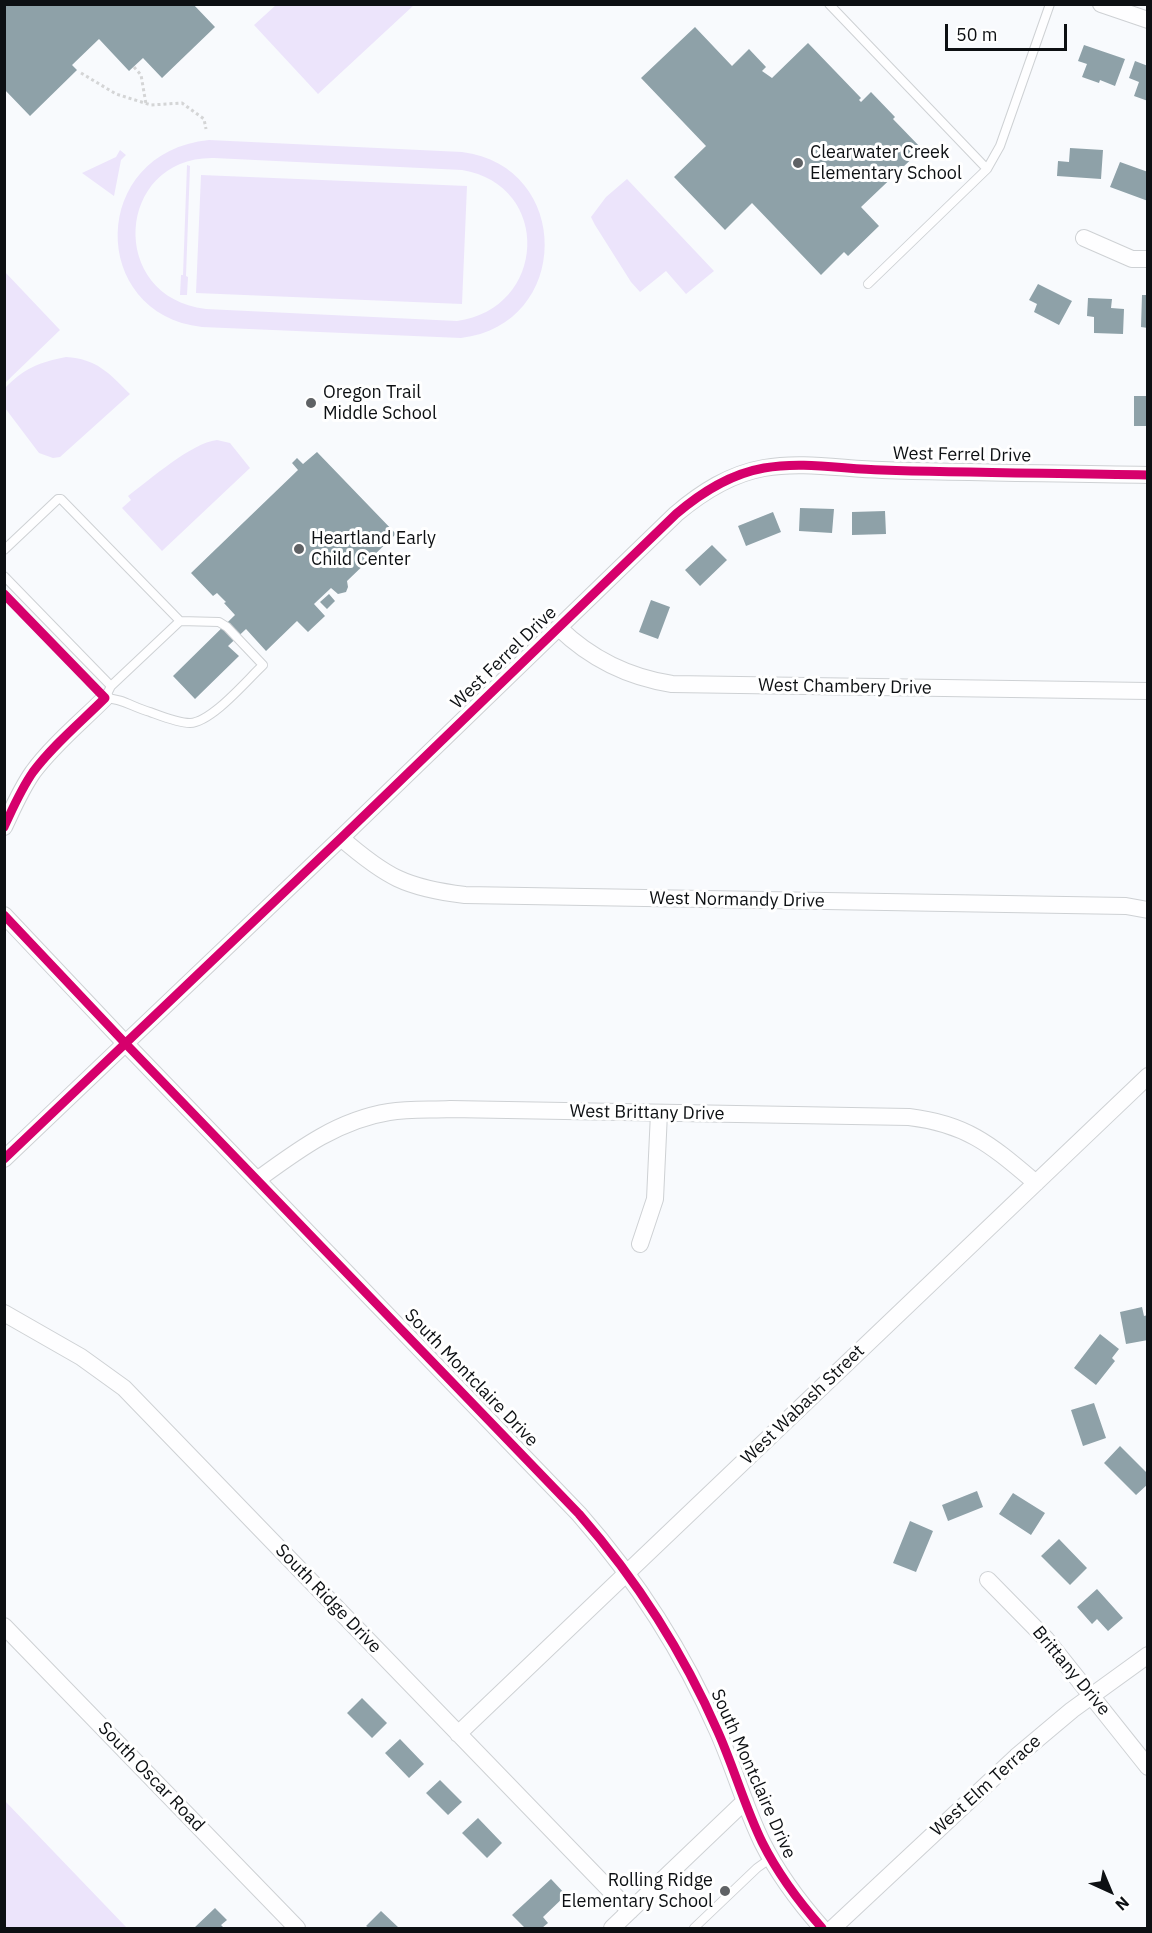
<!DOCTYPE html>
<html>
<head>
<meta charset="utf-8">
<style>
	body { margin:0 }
	#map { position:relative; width:1152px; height:1933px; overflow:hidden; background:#f8fafd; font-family:"IBM Plex Sans",sans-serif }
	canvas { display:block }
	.frame { position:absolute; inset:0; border:6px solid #0d1013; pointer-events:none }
	.north { position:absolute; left:1080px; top:1861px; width:60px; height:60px; -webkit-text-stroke:4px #fff; paint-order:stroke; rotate:136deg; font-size:16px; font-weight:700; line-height:24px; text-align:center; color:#0d1013 }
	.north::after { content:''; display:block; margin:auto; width:21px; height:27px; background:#0d1013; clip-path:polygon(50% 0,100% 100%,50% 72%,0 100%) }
	.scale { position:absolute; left:945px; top:24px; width:122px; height:27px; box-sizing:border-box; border:3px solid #0d1013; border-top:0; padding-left:8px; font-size:18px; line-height:21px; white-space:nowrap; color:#0d1013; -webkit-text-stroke:4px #fff; paint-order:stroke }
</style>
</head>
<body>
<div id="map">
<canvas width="1152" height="1933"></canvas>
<div class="frame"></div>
<div class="north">N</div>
<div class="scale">50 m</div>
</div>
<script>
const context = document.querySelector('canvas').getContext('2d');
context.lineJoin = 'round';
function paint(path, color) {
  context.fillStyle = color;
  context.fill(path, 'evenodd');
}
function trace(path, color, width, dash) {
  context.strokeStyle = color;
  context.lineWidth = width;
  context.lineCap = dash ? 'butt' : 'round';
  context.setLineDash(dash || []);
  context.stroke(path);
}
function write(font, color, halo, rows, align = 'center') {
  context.font = font + ' "IBM Plex Sans",sans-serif';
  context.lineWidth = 6;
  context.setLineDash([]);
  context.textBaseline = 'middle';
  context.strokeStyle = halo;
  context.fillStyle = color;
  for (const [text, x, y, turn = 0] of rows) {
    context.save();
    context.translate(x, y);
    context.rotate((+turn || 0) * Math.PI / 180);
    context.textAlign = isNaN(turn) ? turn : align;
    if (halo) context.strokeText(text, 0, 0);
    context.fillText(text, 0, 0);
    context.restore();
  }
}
const green = new Path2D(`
	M276,5V4L414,5L318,94L254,25Z
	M209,140L462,152C573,166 572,325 461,338L202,327C88,314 89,152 209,140ZM214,158L462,170C553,185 547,309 457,321L206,309C106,297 116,156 214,158Z
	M120,150L126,155L121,160L114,196L82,173L116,157Z
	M187,165L190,166L186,276L188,277L187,295H180L181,275H183Z
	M201,175L467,186L462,304L196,293Z
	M627,179L714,271L686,294L666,271L640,292L631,282L595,225L591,217L606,197Z
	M5,272L60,330L5,383Z
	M66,357C97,359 109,373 130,394L60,457L53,458L39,453L5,408V388C24,368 40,362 66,357Z
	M217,440L230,443L250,468L162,551L122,508L131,500L128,496C151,479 191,443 217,440Z
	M4,1801H5L127,1928H5Z`);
const building = new Path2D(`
	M4,4H193L215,27L162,78L143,58L129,71L99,39L72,65L77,70L30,116L4,89Z
	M695,27L732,66L749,49L766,67L762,71L772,78L808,43L861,98L859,100L861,102L871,92L895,117L893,119L922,149L861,207L879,226L848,256L844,252L821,275L752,203L725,230L674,177L706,146L641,78Z
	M1084,45L1125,59L1115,86L1100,80L1099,83L1082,77L1087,64L1078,61Z
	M1135,61L1148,66V101L1134,96L1139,82L1129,78Z
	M1070,148L1103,150L1101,179L1057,176L1058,161L1069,162Z
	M1120,162L1148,172V201L1110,187Z
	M1038,284L1072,301L1059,325L1034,312L1037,304L1029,300Z
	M1142,295H1148V328L1141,327Z
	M1088,298L1112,299L1111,308L1124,309L1123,334L1094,333V317L1087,316Z
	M1134,396H1148V426H1134Z
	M317,452L396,534L347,581L348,587L346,592L338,594L331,588L314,604L325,616L308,632L297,621L266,651L246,629L228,646L239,656L195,699L173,676L235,615L224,603L226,602L217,593L213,596L191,573L298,470L292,463L297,458L303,464Z
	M800,508L834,509L832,533L799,531Z
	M885,511L886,534L852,535V512Z
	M773,512L781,532L746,546L738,526Z
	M712,545L727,560L700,586L685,570Z
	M329,594L335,601L327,609L320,602Z
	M651,600L670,607L658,639L639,632Z
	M1142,1307L1144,1316L1148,1315V1340L1126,1344L1120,1312Z
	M1100,1334L1119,1349L1112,1358L1115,1361L1096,1385L1074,1368Z
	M1094,1403L1106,1438L1083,1446L1071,1410Z
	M1120,1446L1148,1474V1484L1136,1495L1104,1463Z
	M977,1491L983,1507L948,1521L942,1505Z
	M1013,1493L1045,1513L1031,1535L999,1514Z
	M910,1521L933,1531L916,1572L893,1563Z
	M1059,1539L1087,1568L1070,1585L1041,1556Z
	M1097,1589L1123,1618L1108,1631L1097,1619L1092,1624L1077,1607Z
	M362,1698L387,1723L372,1738L347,1713Z
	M400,1739L424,1764L409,1778L385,1753Z
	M440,1780L462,1802L448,1815L426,1793Z
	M478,1818L502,1843L487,1858L462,1833Z
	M551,1879L566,1895L543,1917L548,1923L542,1928H525L512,1915Z
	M215,1908L227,1920L221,1925L224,1928H194Z
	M381,1911L399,1928H369L366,1926Z`);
const path = new Path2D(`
	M134,67L141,75L146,104
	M81,73L116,94L151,105L182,103L204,119L206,129`);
const lane = new Path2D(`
	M829,4L987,169
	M868,284L987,169L1000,146L1050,4
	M4,550L58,499H61L180,621L219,622L227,627L263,665C247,680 212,722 190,723C178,723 161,716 150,712C132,707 124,699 105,698L111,686L180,621
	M4,576L111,686
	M694,1928L757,1868L771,1858`);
const street = new Path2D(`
	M1101,4L1148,20
	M1084,238L1132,259H1148
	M559,628C591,659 627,677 672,684L1148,691
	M4,827C13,808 21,789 33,772C53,745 81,722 105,698
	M341,838C386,877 406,888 465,895L1126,906L1148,910
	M4,915L125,1043L579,1514C636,1579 683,1652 718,1732C734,1768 745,1807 762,1842C778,1874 799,1902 822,1928
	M4,1159L341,838L676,514C702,492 730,474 764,468C802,461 843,469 882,470C971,473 1059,473 1148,475
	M257,1180C298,1150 338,1120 389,1112C409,1109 430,1110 450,1109L909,1117C968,1124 992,1146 1036,1183
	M640,1244L655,1199L659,1113
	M4,1313L81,1357L124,1388L630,1911
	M988,1580L1046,1639L1148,1767
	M4,1626L297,1928
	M458,1734L1148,1076
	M612,1928L745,1801
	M833,1928L1016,1757L1072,1710L1148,1655`);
const cycleway = new Path2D(`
	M4,594L105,698C81,722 53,745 33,772C21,789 13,808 4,827
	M4,915L125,1043L579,1514C636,1579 683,1652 718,1732C734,1768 745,1807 762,1842C778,1874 799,1902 822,1928
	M4,1159L341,838L676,514C702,492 730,474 764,468C802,461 843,469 882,470C971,473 1059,473 1148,475`);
const markers = [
	[798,163,6,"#5f6265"],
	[311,403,6,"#5f6265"],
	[299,549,6,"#5f6265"],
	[725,1891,6,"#5f6265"]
];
const poiNames = [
	["Clearwater Creek",810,153],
	["Elementary School",810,174],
	["Oregon Trail",323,393],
	["Middle School",323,414],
	["Heartland Early",311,539],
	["Child Center",311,560],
	["Rolling Ridge",713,1881,"right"],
	["Elementary School",713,1902,"right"]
];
const streetNames = [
	["West Ferrel Drive",962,455,1],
	["West Ferrel Drive",504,658,-44],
	["West Chambery Drive",845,687,1],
	["West Normandy Drive",737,900,1],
	["West Brittany Drive",647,1113,1],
	["South Montclaire Drive",471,1378,46],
	["West Wabash Street",803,1405,-44],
	["South Ridge Drive",328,1599,46],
	["Brittany Drive",1071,1671,50],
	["South Montclaire Drive",753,1774,66],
	["South Oscar Road",151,1777,46],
	["West Elm Terrace",986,1786,-42]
];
paint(green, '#ece4fb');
paint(building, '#8ea1a8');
trace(lane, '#ced1d4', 10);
trace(street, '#ced1d4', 18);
trace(path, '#d4d5d6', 3, [3, 3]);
trace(lane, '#fefeff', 8);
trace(street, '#fefeff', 16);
trace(cycleway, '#d6006c', 9);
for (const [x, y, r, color] of markers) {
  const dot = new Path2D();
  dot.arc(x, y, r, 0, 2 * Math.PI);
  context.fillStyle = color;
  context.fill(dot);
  trace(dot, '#fff', 2);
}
write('18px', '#0d1013', '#fff', poiNames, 'left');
write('18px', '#0d1013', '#fff', streetNames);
</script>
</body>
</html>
